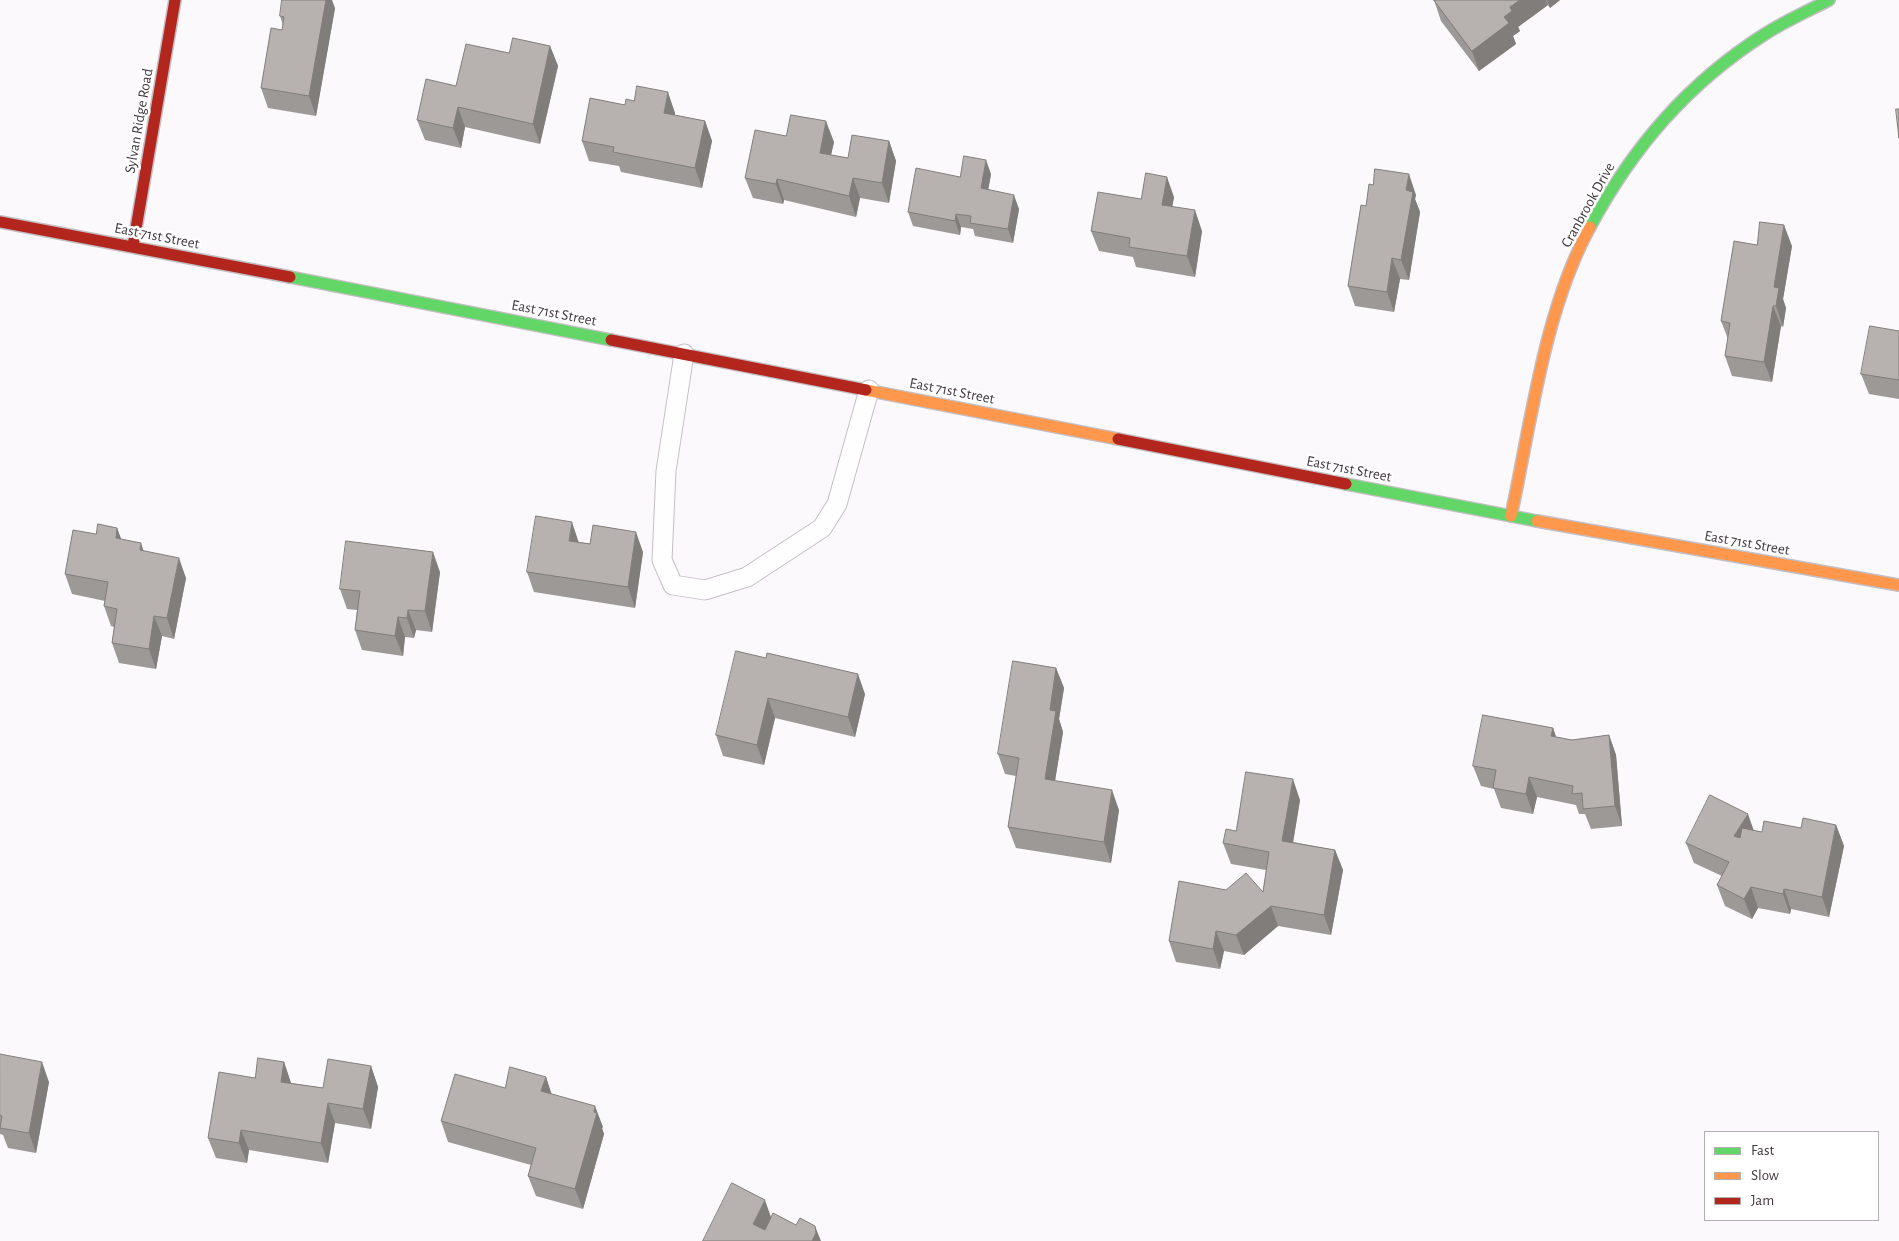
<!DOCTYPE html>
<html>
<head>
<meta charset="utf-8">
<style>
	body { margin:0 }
	#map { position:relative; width:1899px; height:1241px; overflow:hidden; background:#fcf9fc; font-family:"Alegreya Sans",sans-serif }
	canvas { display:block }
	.legend { position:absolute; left:1704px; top:1131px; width:175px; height:90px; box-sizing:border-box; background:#fff; border:1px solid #b3afb2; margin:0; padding:6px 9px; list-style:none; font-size:15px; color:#40373f }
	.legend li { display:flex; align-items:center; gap:10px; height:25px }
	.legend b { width:25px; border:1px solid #b3afb2 }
</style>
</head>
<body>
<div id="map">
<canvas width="1899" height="1241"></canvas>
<ul class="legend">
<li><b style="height:6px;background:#63d668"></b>Fast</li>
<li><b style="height:6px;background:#ff974d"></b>Slow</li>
<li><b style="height:6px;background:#b3261e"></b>Jam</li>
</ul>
</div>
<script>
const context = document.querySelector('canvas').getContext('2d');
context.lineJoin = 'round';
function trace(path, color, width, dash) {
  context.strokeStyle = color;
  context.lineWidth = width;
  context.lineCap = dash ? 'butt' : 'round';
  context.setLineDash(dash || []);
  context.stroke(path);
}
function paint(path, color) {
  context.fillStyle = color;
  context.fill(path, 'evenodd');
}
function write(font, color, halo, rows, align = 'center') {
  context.font = font + ' "Alegreya Sans",sans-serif';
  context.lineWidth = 5;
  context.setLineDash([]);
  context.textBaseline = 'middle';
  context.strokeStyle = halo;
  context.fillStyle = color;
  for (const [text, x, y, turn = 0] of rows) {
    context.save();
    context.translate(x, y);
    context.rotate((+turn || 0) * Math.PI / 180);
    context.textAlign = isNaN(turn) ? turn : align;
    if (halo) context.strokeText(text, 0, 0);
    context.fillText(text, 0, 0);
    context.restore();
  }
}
const lane = new Path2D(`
	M684,354L666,471L662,560L673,585L705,590L747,577L822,528L837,504L869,390`);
const fast = new Path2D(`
	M1590,227C1633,147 1688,83 1765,34C1785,21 1808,11 1829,0
	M290,277L611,340
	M1346,484L1537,521`);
const slow = new Path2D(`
	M866,390L1118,439
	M1511,516C1531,423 1544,311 1590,227
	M1537,521L1899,585`);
const jam = new Path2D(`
	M0,222L290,277
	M133,246L175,0
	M611,340L866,390
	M1118,439L1346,484`);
const wall = new Path2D(`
	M1434,0H1560L1550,8L1548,5L1518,27L1520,31L1513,36L1516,44L1479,71L1441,21Z
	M335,8L316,116L268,108L261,88L282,30L283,25L280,16Z
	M550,46L558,66L540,144L465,127L461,148L425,140L417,120L456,86L509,53Z
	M625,105L675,113V115L705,121L712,141L702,188L621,172L619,166L589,161L582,141Z
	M786,136L834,142L831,155L848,158L889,141L896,161L889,203L860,198L856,217L784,200L783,204L753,198L745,178Z
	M991,174L988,190L1019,209L1013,243L975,236L973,229L961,227L960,235L913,226L908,212L960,177Z
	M1416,195L1415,199L1420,212L1409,280L1400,279L1394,312L1355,306L1348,286L1366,206Z
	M1174,197L1172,207L1202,231L1195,277L1136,267L1133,257L1099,251L1091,231L1141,199Z
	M1757,245L1792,246L1783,299L1786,308L1783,327L1781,326L1772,382L1732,376L1725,356L1728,339L1721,321Z
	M1899,331V399L1869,394L1861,374Z
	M117,528L121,540L143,551L186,578L174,639L162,636L156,669L119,663L112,643L114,627L111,626L104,606L105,601L72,594L65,574L96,534Z
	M579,542L643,552L635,608L534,592L527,572Z
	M440,572L432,632L416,630L414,638L405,637L403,656L362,650L355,630L357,610L347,609L340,589Z
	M766,658L865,694L855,737L775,718L764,765L723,756L716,735Z
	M1056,668L1064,688L1059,719L1063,732L1055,781L1119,810L1111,863L1016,848L1008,827L1016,776L1005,774L998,754Z
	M1553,728L1556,737L1572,740L1609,735L1616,755L1622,826L1591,829L1585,814H1579L1576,805L1537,797L1533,814L1501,808L1494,789L1481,786L1473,766Z
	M1300,800L1293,842L1335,850L1343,870L1331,935L1278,926L1244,955L1224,951L1220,969L1176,962L1169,941L1226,890L1263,892L1266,870L1231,864L1223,843L1236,831Z
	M1836,825L1844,846L1829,917L1791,909L1790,914L1758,908L1752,919L1725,906L1717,885L1722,876L1694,863L1686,843L1754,831L1762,832L1801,828Z
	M0,1054L49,1082L36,1153L8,1148L3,1135L0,1134Z
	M284,1062L291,1083L323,1088L371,1066L378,1087L371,1129L335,1123L328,1163L249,1150L247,1163L216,1158L208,1138L255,1078Z
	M546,1077L551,1094L603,1127L602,1128L604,1134L583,1209L536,1196L528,1176L531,1165L448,1142L441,1121L505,1088Z`);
const shadedWall = new Path2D(`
	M326,0H332L335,8L316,116L309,96Z
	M1520,0H1546L1548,5L1518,27L1520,31L1513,36L1516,44L1479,71L1472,51L1504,17L1510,7Z
	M1547,0H1560L1550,8Z
	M550,46L558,66L540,144L533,124Z
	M668,92L675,113L671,133L664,113Z
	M458,107L465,127L461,148L453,128Z
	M705,121L712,141L702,188L695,168Z
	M826,121L834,142L827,173L820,153Z
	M889,141L896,161L889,203L882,183Z
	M986,160L991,174L986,202L981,188Z
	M1409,174L1416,195L1415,199L1420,212L1409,280L1401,260L1406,190Z
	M1167,177L1174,197L1169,225L1162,205Z
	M853,178L860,198L856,217L849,196Z
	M777,179L784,200L783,204L776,184Z
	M1014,195L1019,209L1013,243L1008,229Z
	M1195,210L1202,231L1195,277L1187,256Z
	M956,214L961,227L960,235L955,221Z
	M1784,225L1792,246L1783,299L1786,308L1783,327L1776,306L1774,287Z
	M1392,258L1400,279L1394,312L1387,292Z
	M1773,306L1781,326L1772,382L1764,362Z
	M572,522L579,543L569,541Z
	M117,528L125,549L116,538Z
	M636,532L643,552L635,608L628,587Z
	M141,543L148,564L140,550Z
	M433,552L440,572L432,632L425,611Z
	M179,558L186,578L174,639L167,618Z
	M408,610L416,630L414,638L407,618Z
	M154,616L162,636L156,669L149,649Z
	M398,617L405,637L403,656L395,636Z
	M1056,668L1064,688L1059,719L1063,732L1052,799L1045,779L1050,710Z
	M858,674L865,694L855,737L848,717Z
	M768,698L775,718L764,765L757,745Z
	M1553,728L1560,748L1551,736Z
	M1609,735L1616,755L1622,826L1615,806Z
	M1529,777L1537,797L1533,814L1526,794Z
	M1293,779L1300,800L1290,861L1282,841Z
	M1112,790L1119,810L1111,863L1104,842Z
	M1748,814L1755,834L1741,857L1734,836Z
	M1836,825L1844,846L1829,917L1822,897Z
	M1335,850L1343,870L1331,935L1324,915Z
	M1751,887L1758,908L1752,919L1744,899Z
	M1784,889L1791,909L1790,914L1783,894Z
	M1271,906L1278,926L1244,955L1236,935Z
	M1216,931L1224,951L1220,969L1213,949Z
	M42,1062L49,1082L36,1153L29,1133Z
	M284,1062L291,1083L288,1102L281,1082Z
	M371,1066L378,1087L371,1129L363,1109Z
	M546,1077L553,1098L541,1091Z
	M328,1103L335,1123L328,1163L321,1143Z
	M595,1106L603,1127L602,1128L604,1134L583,1209L575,1189Z
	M241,1130L249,1150L247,1163L239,1143Z
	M765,1200L772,1220L762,1241L753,1224Z
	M815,1226L821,1241H812Z`);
const building = new Path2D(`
	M282,0H326L309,96L261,88L271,28L282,30L284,17L280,16Z
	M1434,0H1520L1510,7L1512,11L1504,17L1509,23L1472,51Z
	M513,38L550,46L533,124L458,107L453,128L417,120L426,79L456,86L466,44L509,53Z
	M637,86L668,92L664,113L705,121L695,168L613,152L614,147L582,141L590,98L625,105L626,99L634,101Z
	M1896,109H1899V138Z
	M791,115L826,121L820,153L848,158L852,135L889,141L882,183L853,178L849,196L777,179L776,184L745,178L755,130L786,136Z
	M964,156L986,160L981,188L1014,195L1008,229L970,223L971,216L956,214L955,221L908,212L916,168L960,177Z
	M1375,169L1409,174L1406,190L1413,192L1401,260L1392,258L1387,292L1348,286L1361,205L1366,206L1369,184L1373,185Z
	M1146,173L1167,177L1162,205L1195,210L1187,256L1129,247L1130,238L1091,231L1098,192L1141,199Z
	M1760,222L1784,225L1774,287L1779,288L1776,306H1773L1764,362L1725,356L1730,323L1721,321L1734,241L1757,245Z
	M1870,326L1899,331V380L1861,374Z
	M536,516L572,522L569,541L590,544L593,525L636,532L628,587L527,572Z
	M98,524L117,528L116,538L141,543L140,550L179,558L167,618L154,616L149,649L112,643L117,609L104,606L108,582L65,574L73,530L96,534Z
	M346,541L433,552L425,611L408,610L407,618L398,617L395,636L355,630L360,591L340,589Z
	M736,651L766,658L767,653L858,674L848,717L768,698L757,745L716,735Z
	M1013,661L1056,668L1050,710L1056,711L1045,779L1112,790L1104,842L1008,827L1019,758L998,754Z
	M1483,715L1553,728L1551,736L1572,740L1609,735L1615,806L1583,809L1582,793L1572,794L1573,786L1529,777L1526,794L1493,788L1496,770L1473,766Z
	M1246,772L1293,779L1282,841L1335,850L1324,915L1271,906L1236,935L1216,931L1213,949L1169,941L1179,881L1226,890L1246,873L1263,892L1269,852L1223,843L1226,829L1236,831Z
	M1710,795L1748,814L1734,836L1740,838L1742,828L1762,832L1764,821L1801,828L1803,818L1836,825L1822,897L1784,889L1783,894L1751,887L1744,899L1717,885L1729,862L1686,843Z
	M0,1054L42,1062L29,1133L0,1128L2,1116L0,1115Z
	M258,1058L284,1062L281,1082L323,1088L328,1059L371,1066L363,1109L328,1103L321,1143L241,1130L239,1143L208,1138L219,1072L255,1078Z
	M510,1067L546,1077L541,1091L595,1106L594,1112L597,1113L575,1189L528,1176L536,1148L441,1121L455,1074L505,1088Z
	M732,1183L765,1200L753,1224L765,1230L773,1213L796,1225L800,1218L815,1226L816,1233L812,1241H703Z`);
const streetNames = [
	["Sylvan Ridge Road",139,121,-80],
	["Cranbrook Drive",1588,205,-61],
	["East 71st Street",157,236,11],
	["East 71st Street",554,313,11],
	["East 71st Street",952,391,11],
	["East 71st Street",1349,469,11],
	["East 71st Street",1747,543,10]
];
trace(lane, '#c4bfc4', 21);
trace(fast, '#c4bfc4', 14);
trace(slow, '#c4bfc4', 14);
trace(jam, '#c4bfc4', 14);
trace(lane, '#fffeff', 19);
trace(fast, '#63d668', 11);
trace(slow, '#ff974d', 11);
trace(jam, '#b3261e', 11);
paint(wall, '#9d9997');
paint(shadedWall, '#807d7b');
paint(building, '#b7b2b0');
trace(building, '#807d7b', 1);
write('15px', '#40373f', '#fff', streetNames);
</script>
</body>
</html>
